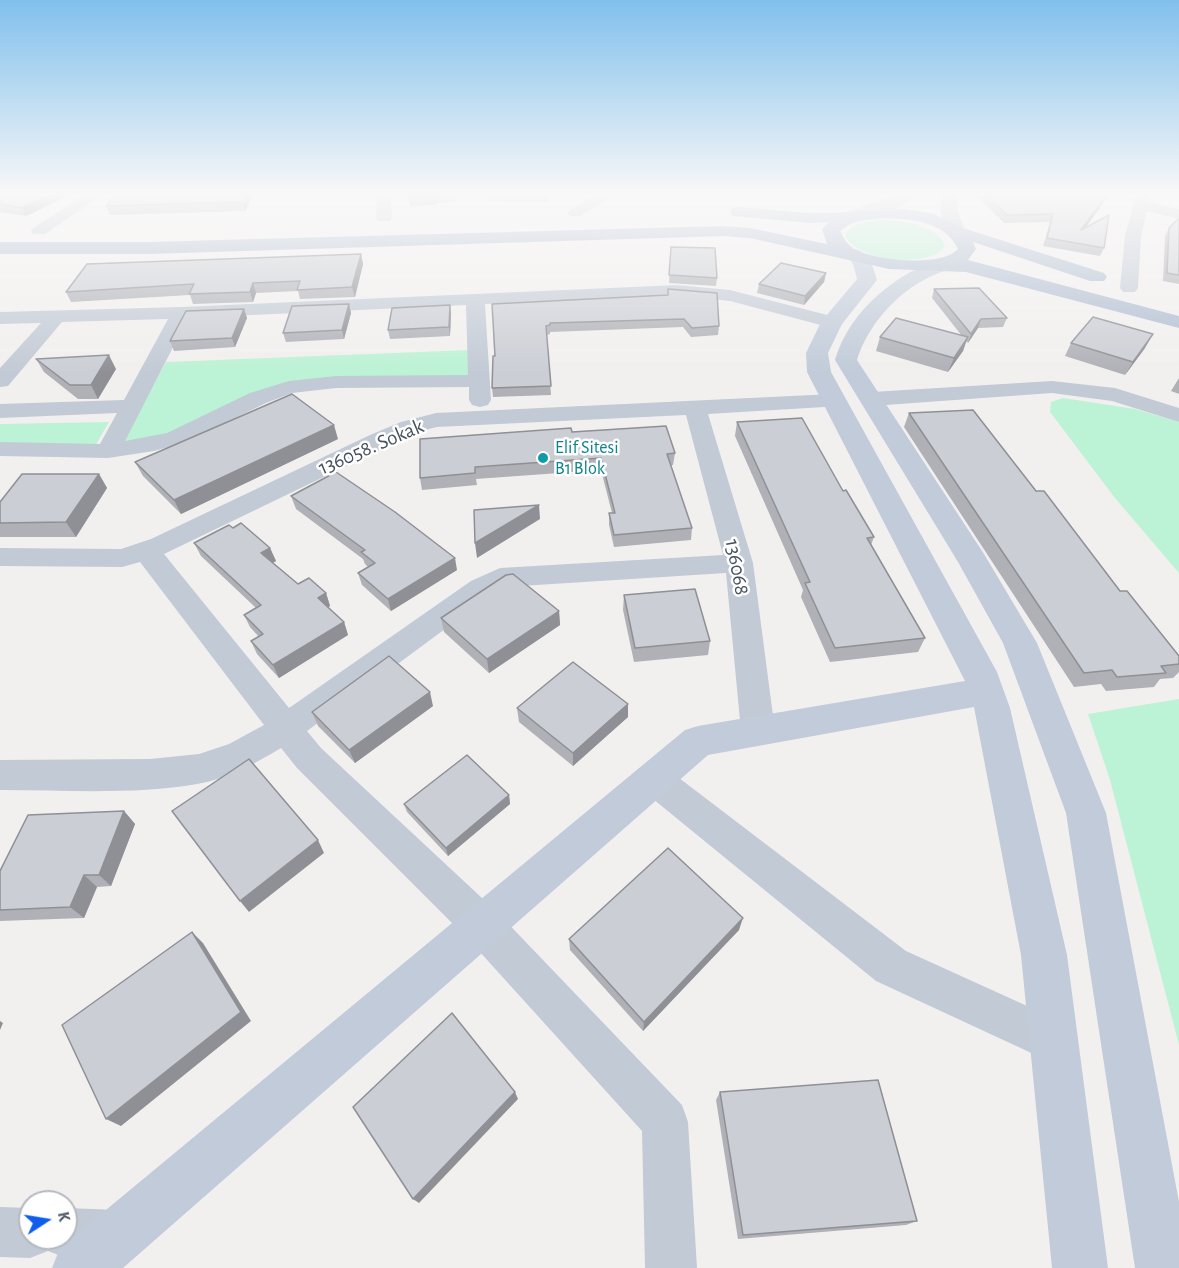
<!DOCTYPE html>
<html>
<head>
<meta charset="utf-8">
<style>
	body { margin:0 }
	#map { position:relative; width:1179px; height:1268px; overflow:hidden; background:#f2f0ef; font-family:"Alegreya Sans",sans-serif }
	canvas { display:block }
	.north { position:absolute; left:18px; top:1190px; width:60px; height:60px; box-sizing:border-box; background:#fff; border:2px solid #b5b9bf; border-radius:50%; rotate:78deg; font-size:16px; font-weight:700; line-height:24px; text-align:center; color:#46515e }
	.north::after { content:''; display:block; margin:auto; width:21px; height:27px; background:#0e5ded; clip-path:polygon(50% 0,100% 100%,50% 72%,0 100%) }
</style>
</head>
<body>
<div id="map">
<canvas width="1179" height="1268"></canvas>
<div class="north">K</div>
</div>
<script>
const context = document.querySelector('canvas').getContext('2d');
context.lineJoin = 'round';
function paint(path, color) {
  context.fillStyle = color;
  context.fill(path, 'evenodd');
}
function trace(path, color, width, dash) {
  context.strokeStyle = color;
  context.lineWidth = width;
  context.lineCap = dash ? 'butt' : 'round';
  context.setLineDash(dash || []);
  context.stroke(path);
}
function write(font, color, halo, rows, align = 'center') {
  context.font = font + ' "Alegreya Sans",sans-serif';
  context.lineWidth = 5;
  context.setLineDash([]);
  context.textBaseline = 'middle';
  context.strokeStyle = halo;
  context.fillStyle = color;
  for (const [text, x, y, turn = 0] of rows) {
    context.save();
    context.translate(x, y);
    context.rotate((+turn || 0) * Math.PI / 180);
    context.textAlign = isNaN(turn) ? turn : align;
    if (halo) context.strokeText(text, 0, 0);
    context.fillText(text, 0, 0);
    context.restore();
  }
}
const green = new Path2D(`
	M880,220C901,221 937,223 945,246C930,270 855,261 845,235C852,222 867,222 880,220Z
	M470,350L472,377L282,385L174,433L122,443L166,362Z
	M1063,398L1135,409L1179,422V573L1115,498L1050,412L1051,402Z
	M109,422L95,446L0,447V424Z
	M1179,699V1045L1110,780L1088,714Z`);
const street = new Path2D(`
	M84,195H102L45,234H33L31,231L33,228Z
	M377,195H391L392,218L390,221H378L376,218Z
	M596,195H615L580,216H570L567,213L570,210Z
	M1136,195H1151L1150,202L1179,209V219L1147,211L1141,236L1138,288L1135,292H1123L1120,288L1125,236Z
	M677,285L730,290L839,318L842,322L839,326L832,328L730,301L677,295L485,304L491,400L488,405L480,407L472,405L469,400V387L336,388L292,393L266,403L183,443L154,451L108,458L0,456V442L100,444L117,413L0,418V404L124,400L168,319L62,322L8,386L0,387V368L41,323L0,324V312L181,307ZM466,305L468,375L336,376L289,381L250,393L167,433L125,441L188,318Z
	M1052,381L1115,388L1179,408V422L1112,401L1052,393L872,406L864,404L861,399L864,394L872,392Z
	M833,394L841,396L844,401L841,406L708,414L753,563L775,731L770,741L758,745L746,741L741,731L726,573L505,587L491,595L307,731L321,748L497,912L682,1105L688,1122L697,1268H645L642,1131L469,940L297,768L281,748C256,763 227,779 197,784C136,795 63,790 0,790V760L150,759L199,754L229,744L264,725L140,562L122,567L0,566V548L121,549L151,539L370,435L401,422L436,413ZM686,415L723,555L500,568L471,581L289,708L164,554L417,432L437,427Z
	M654,764L666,768L906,951L1069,1025L1075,1041L1069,1057L1053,1063L876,981L642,790L637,779L642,768Z
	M0,1207L30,1208V1238H66V1208L119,1210L137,1217L144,1235L137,1253L119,1260L66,1258L48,1251L30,1258L0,1257Z`);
const secondary = new Path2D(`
	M897,195H918C908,206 859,223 845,220L842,216L845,212Z
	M942,195H958L957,209L965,231L962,235H950C942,223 938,208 942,195Z
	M855,249C870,253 873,267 877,280L842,324L828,353L831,372L997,672L1010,708L1067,955L1108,1268H1052L1021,955L974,707L708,755L123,1268H52L60,1248L685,730L698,726L965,681L807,372L806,353L821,322L857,279L853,264L846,255L848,251Z
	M946,258L953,260L956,264L953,268C942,272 932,275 922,281C894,296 866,329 857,360L984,554L1037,643L1106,813L1179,1202V1268H1135L1066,813L1003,643L958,562L835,360C849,311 898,270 946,258Z`);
const primary = new Path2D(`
	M739,207L811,213L855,212L883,208L906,209L934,214L960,227L1104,273L1107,277L1104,281H1090L973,242L976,249L968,260L1179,316V328L966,272L889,269L750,238L723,236L150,254H0V242H150L723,226L750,228L827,244L822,229L829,222L811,223L733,216L730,212L733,208ZM883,218C911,219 945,221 958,249C942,268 874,260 854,249C847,244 844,239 840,231L850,224L864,220Z`);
const wall = new Path2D(`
	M0,195L65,197L26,216L0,212Z
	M116,195H253L245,211L110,215L106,206Z
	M409,195H456V202L437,203V205L410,206Z
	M486,195H549V202L487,201Z
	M975,195H1109L1085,228L1104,248L1100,256L1043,246L1050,222L1004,223Z
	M1179,218V284L1163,281L1165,236L1169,228Z
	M671,247L717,278L716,286L669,283Z
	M361,254L363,264L355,297L300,299L298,291L256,293L253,302L193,304L190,295L71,302L66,292Z
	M826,273L824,282L804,305L757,293L759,284Z
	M934,289L1007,318L1003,327L978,328L968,343L966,341L963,351L948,372L876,351L880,337L962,336L932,298Z
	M717,293L719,326L718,335L691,337L683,327L550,332V334L547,335L551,395L493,397L492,388L495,356L492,304Z
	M349,304L351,313L344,339L286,342L283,333Z
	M450,305L451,314L450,336L390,339L388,330Z
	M244,309L247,318L235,347L174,351L170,341Z
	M1071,343L1145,348L1125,375L1065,356Z
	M36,359L116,369L98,399H78L44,372Z
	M1179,378V394L1171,391Z
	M909,413L1036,491L1120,591L1179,656V672L1173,678L1160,679L1154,687L1106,691L1101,684L1074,687L904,427Z
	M737,422L843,491L874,537L871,545L925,638L918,652L830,662L801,597L803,590L735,436Z
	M572,432L675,453L673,465H671L692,528L691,540L614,547L609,525V513H612L601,470L476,479L477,485L422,490L420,478Z
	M338,439L181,514L143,476L135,462Z
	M99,474L107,488L76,537H0V502Z
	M291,496L457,570L391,611L362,585L358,573L368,567L365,564L363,559L296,509Z
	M233,528L270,548L276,561L273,563L298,584L326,593L330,606L328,607L344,622L348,635L279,678L257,654L251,641L259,637L250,627L244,615L256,608L201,556L194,543Z
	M624,595L710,641L708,655L634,662L623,610Z
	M559,611L560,625L489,673L444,632L441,618Z
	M628,704V717L573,766L519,722L517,708Z
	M433,706L355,763L318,726L312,712Z
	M509,795L510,804L448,856L407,812L404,804Z
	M124,811L135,824L111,886L97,887L84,918L0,921V871Z
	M739,930L643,1031L570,950L569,939Z
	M720,1092L917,1221L906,1225L738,1239L716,1100Z`);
const shadedWall = new Path2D(`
	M49,195H64L65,197L26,216L22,208Z
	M246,195H253L245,211L243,202Z
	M1107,195H1109L1078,238L1081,230Z
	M361,254L363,264L355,297L352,287Z
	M826,273L824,282L804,305L805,296Z
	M253,283L256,293L253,302L250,292Z
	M349,304L351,313L344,339L342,330Z
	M450,305L451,314L450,336L449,327Z
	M244,309L247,318L235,347L232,338Z
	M981,319L978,328L968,343L971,334Z
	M1153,334L1145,348L1125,375L1133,362Z
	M968,337L963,351L948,372L954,358Z
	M109,355L116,369L98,399L91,385Z
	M334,425L338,439L181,514L174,500Z
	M99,474L107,488L76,537L66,522Z
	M539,505L540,519L477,558L475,543Z
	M270,548L276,561L267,566L261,553Z
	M455,558L457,570L391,611L388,599Z
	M326,593L330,606L322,611L318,598Z
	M559,611L560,625L489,673L487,659Z
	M344,622L348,635L279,678L273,665Z
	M430,692L433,706L355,763L349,750Z
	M628,704V717L573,766V753Z
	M509,795L510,804L448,856L446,848Z
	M124,811L135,824L111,886L99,875Z
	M318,840L324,853L249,912L240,901Z
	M84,875L97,887L84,918L70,907Z
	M743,918L739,930L643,1031L644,1022Z
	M192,932L203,943L251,1021L121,1126L106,1119Z
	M0,1021L3,1023L0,1030Z
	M515,1092L518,1099L419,1203L413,1199Z`);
const building = new Path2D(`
	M0,195H49L22,208L0,204Z
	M116,195H246L243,202L106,206Z
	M409,195H436V197L409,198Z
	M986,195H1107L1081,230L1109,215L1104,248L1047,238L1053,214L1007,215Z
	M1179,218V275L1167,273L1169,228Z
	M671,247L715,248L717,278L669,275Z
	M361,254L352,287L297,290L300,281L253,283L250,292L189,294L194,284L66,292L87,264Z
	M781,263L826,273L805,296L759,284Z
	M979,288L1007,318L981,319L971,334L934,289Z
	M668,289L717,293L719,326L692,328L684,319L550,323V325L546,326L551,386L492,388L493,356H495L492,304L668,295Z
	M349,304L342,330L283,333L292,306Z
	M450,305L449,327L388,330L392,308Z
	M244,309L232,338L170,341L186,311Z
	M1093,317L1153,334L1133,362L1071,343Z
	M896,318L968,337L954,358L880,337Z
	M109,355L91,385H70L36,359Z
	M292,394L334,425L174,500L135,462Z
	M973,410L1036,491H1044L1120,591H1127L1179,656V664L1161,666L1166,673L1117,677L1112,670L1084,673L909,413Z
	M802,418L843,491L846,490L874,537L867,538L925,638L835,648L805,583L810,582L737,422Z
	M666,426L675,453L667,454L692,528L614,535L609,513H615L601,458L475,467V473L420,478V439L571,428L572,432Z
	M336,472L395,512L455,558L388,599L358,573L375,563L361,552L365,550L291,496Z
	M22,474H99L66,522L0,523V502Z
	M539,505L475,543L474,510Z
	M241,523L270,548L261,553L298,584L309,578L326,593L318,598L344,622L273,665L251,641L263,634L244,615L261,605L194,543L229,525L233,528Z
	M513,574L559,611L487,659L441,618L506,575Z
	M695,589L710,641L635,648L624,595Z
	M389,656L430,692L349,750L312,712Z
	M573,662L628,704L573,753L517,708Z
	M467,755L509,795L446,848L404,804Z
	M249,759L318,840L240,901L172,811Z
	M124,811L99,875H84L70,907L0,910V871L28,815Z
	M668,848L743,918L644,1022L569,939Z
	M192,932L241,1012L106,1119L62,1025Z
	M452,1013L515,1092L413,1199L353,1107Z
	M878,1080L917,1221L743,1235L720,1092Z`);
const markers = [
	[543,458,6,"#0f9aa8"]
];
const farCulturenames = [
	["Elif Sitesi",555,448],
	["B1 Blok",555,469]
];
const streetNames = [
	["136058. Sokak",371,447,-23],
	["136068",737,567,79]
];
paint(green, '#bcf2d5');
paint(street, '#c2cad5');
paint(secondary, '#c1cbd9');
paint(primary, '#aebcd0');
paint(wall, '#afb1b7');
paint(shadedWall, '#8e9095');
paint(building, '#cbced5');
trace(building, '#8e9095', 1.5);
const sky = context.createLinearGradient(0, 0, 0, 373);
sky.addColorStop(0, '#81c0ec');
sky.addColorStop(0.52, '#f9f8f8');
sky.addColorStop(1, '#f9f8f800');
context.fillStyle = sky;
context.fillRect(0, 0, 1179, 373);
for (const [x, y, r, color] of markers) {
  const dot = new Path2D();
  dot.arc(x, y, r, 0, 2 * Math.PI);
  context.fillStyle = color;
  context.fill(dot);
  trace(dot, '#fff', 2);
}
write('18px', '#0d838f', '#fff', farCulturenames, 'left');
write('21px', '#46515e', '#fff', streetNames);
</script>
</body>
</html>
